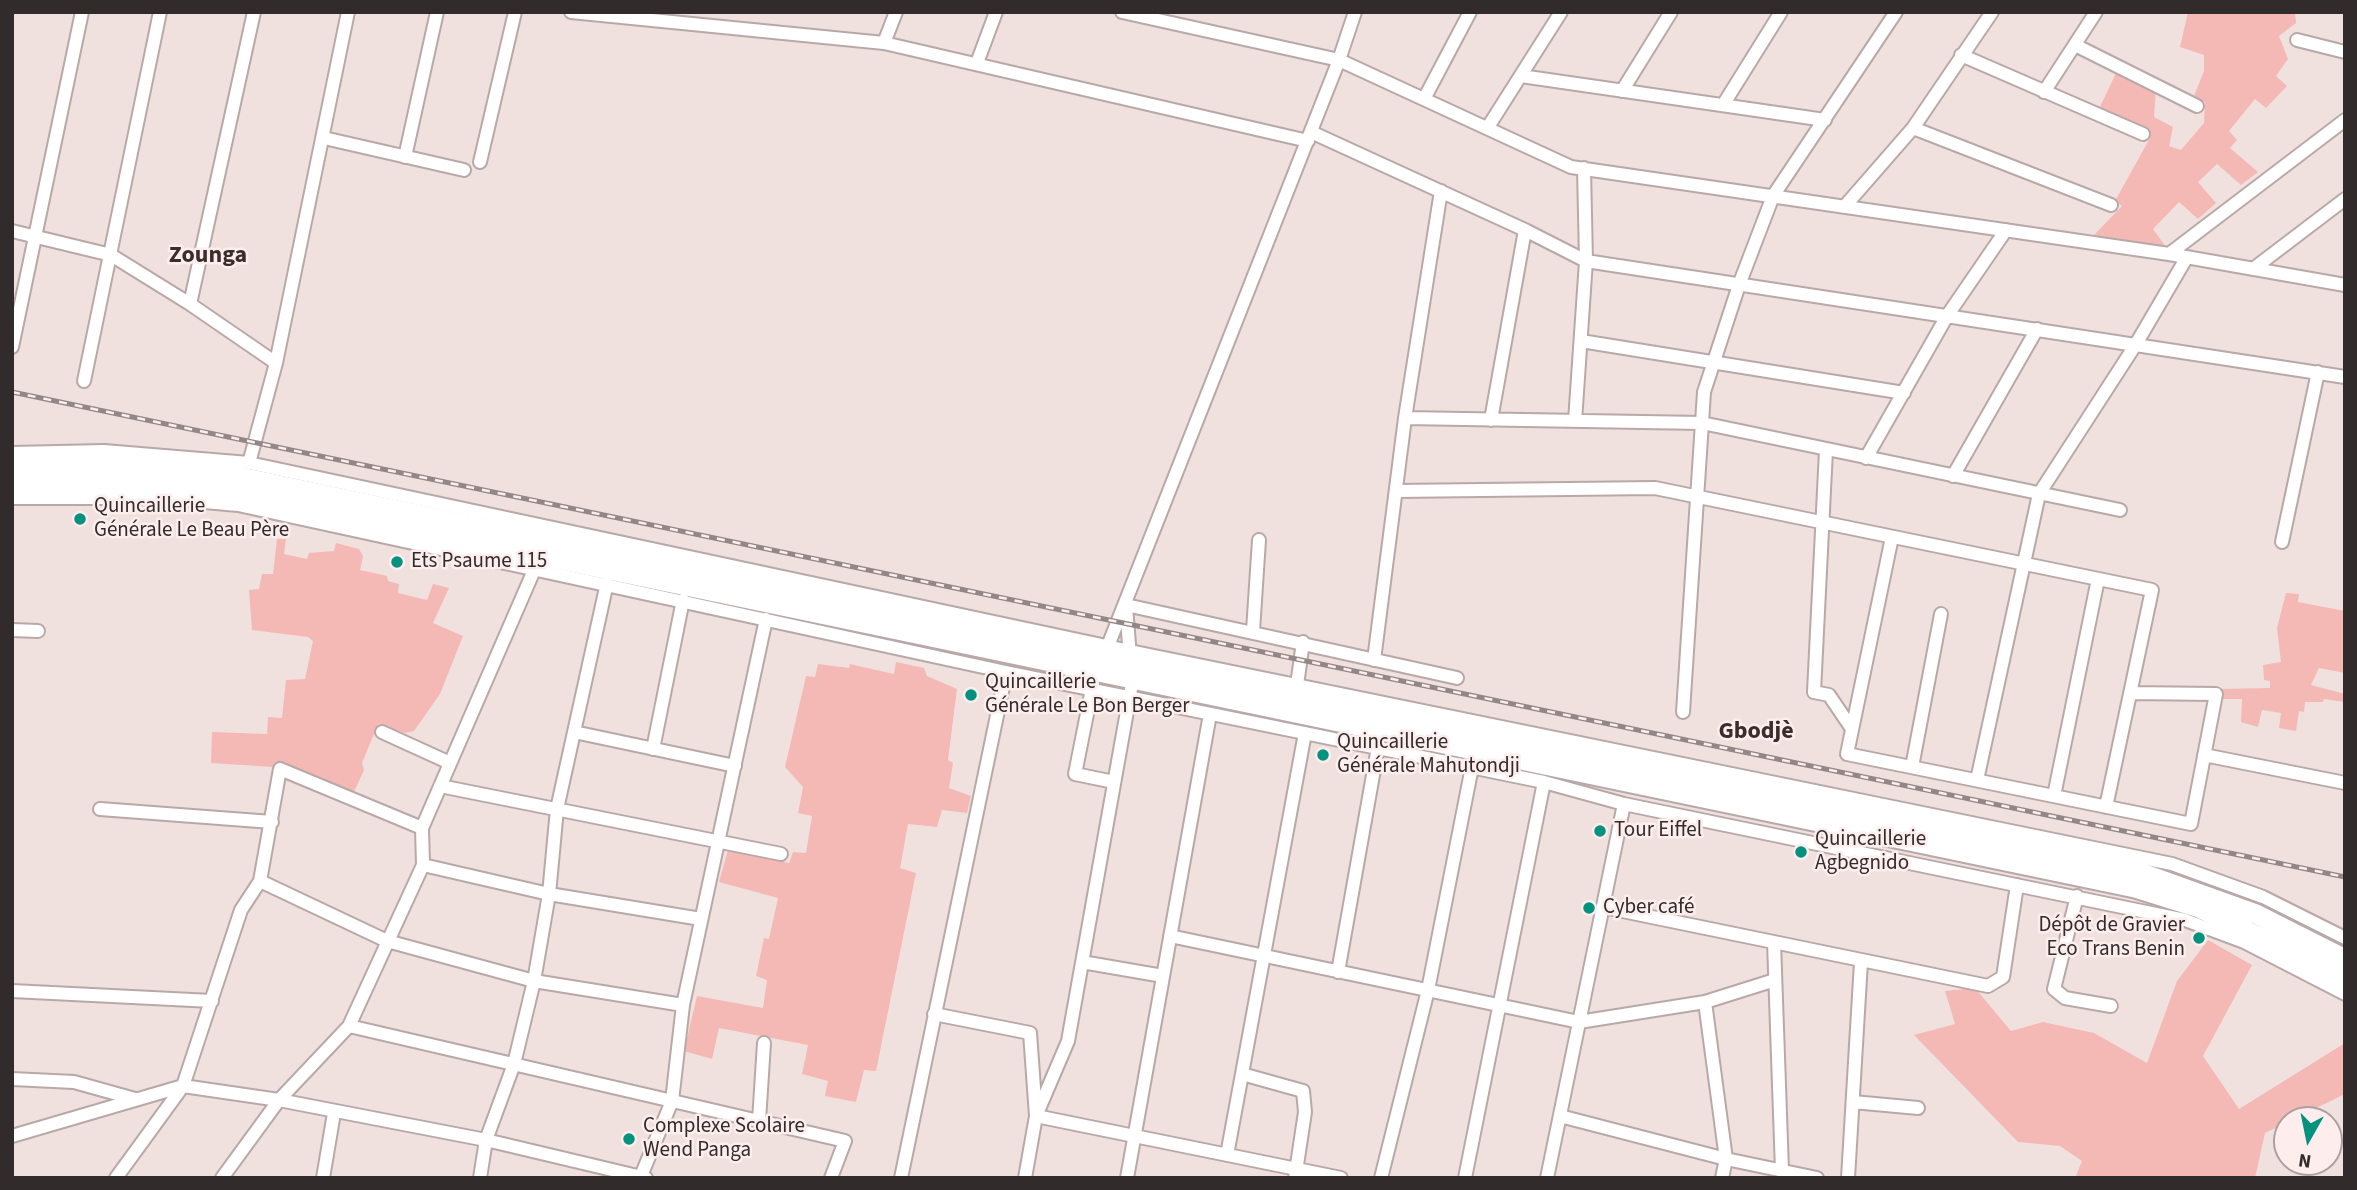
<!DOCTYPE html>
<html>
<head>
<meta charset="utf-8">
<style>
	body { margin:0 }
	#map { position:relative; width:2357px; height:1190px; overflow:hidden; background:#f0e1df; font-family:"Source Sans 3",sans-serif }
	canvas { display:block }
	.frame { position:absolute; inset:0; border:14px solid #312b2b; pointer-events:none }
	.north { position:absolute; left:2273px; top:1106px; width:70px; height:70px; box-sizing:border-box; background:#fdeeed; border:2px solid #aba09f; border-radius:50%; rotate:189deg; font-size:19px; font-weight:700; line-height:28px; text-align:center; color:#312b2b }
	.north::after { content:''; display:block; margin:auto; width:24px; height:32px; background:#02927e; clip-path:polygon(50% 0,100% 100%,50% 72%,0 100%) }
</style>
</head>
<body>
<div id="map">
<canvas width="2357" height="1190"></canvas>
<div class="frame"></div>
<div class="north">N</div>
</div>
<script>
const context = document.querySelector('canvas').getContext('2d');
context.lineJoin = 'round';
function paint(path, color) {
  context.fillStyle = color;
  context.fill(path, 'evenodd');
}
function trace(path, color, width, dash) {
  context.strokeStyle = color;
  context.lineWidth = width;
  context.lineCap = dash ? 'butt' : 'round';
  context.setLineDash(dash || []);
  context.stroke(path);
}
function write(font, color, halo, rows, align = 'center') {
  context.font = font + ' "Source Sans 3",sans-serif';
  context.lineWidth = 5;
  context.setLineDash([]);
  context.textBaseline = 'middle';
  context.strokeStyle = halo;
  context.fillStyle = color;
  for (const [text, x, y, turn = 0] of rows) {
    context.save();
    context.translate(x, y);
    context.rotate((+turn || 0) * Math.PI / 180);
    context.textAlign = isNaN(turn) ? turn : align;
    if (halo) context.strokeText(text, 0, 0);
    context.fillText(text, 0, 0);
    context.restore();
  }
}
const green = new Path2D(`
	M2188,12H2295L2296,23L2279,36L2288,59L2276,76L2287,86L2266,108L2255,99L2229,131L2237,140L2230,148L2258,172L2241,185L2217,164L2198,182L2216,203L2198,219L2179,202L2153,229L2166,247L2094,235L2122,206L2115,201L2150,138L2098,111L2117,71L2156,90L2154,117L2173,127L2169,146L2181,150L2204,123L2205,102L2194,96L2204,71V55L2180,47Z
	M277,539H286L284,554L307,559L309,553L334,551L336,543L359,549L363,556L360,570L387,576L388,581L399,584L398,593L427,600L433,584L449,588L433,623L463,636L440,694L414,731L405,733L378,724L362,763L364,770L353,794L281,763L273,767L211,763L212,732L267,734L268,717L282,718L286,680L305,679L313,641L308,637L252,630L249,590L259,589L262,574H273Z
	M2286,593L2299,594L2298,602L2345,611V673L2319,668L2311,685L2345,694V702L2324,699L2323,702H2305L2304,712L2299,711L2296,731L2279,728L2281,713L2262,710L2258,727L2241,722L2242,699H2221V689L2270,688V681L2264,680L2263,665L2281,662L2277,628Z
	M896,662L924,668L927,676L957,689L948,760L953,763L949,788L971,796L967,813L942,810L937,827L908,824L900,868L916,873L876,1071L864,1070L856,1102L825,1096L828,1081L802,1074L808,1045L719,1028L712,1059L684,1051L697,996L763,1008L767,980L756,976L764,938L769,939L778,898L719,882L728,850L789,863L793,852L806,853L812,816L798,813L803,787L785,767L806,676L815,677L818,664L849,668L850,664L894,674Z
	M2208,940L2252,965L2203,1056L2239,1109L2345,1043V1094L2265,1133L2255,1178H2075L2082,1161L2060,1146L2018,1142L1914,1035L1955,1024L1945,991L1975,988L2011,1031L2043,1022L2094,1033L2147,1063L2177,981Z`);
const minor = new Path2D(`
	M571,12L884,43L1308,141
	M1122,12L1339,60L1571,167L2169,254L2345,285
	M2297,40L2345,52
	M884,43L896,12
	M2075,45L2197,106
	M1961,55L2143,134
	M977,63L996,12
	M1521,76L1825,120
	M1622,91L1671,12
	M2044,92L2096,12
	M1424,99L1470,12
	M1723,105L1781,12
	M1488,127L1561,12
	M1913,128L2111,205
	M1311,132L1525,230L1586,261L2345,377
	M324,138L464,170
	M405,157L437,12
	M480,162L515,12
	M1845,206L1913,128L1992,12
	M12,231L111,255L190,304L276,363
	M2169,254L2345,120
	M2253,269L2345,199
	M190,304L254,12
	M1581,341L1904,393
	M12,347L82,12
	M84,381L160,12
	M1405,418L1702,423L2120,510
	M1491,420L1525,230
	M1575,421L1586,261L1584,168
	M1826,450L1814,692L1829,695L1852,729
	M12,453L104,451L249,463L1130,651L2172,864L2263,897L2345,938
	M1866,458L1947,316L2006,230
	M249,463L276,363L348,12
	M1953,476L2037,329
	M1396,491L1655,488L2152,590L2106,807
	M12,498H160L238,505L1006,672L1544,782L1624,804L2185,920L2244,942L2345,994
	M1892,537L1847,754L2191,824L2216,694L2130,693
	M2282,542L2318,372
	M1126,605L1457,678
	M1126,606L1130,657
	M12,630L38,631
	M1253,631L1259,540
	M1106,651L1339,60L1355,12
	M1374,660L1405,418L1441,191
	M1093,684L1075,774L1114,782
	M1297,685L1303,642
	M1683,712L1704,392L1739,285L1773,196L1896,12
	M382,732L450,763
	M574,732L735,766
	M653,749L683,600
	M2204,755L2345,783
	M1912,767L1941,614
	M1977,780L2039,494L2136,344L2187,257
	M440,786L781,854
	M2054,796L2098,579
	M100,809L272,822
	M423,865L549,894L701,919
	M260,881L387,941L534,981L683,1005
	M2077,896L2054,989L2065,998L2111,1006
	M1603,907L1988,986L2003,977L2017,885
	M1170,936L1579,1022L1705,1002L1775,980
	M1774,942L1782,1171
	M1082,962L1163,976
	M1338,972L1378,747
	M12,991L212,1001
	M1705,1002L1726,1159L1722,1178
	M934,1014L1030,1033L1036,1116L1025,1178
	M349,1026L845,1141L831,1178
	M1242,1074L1303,1091L1305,1112L1295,1178
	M12,1079L74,1082L135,1099
	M1853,1102L1918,1108
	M1036,1116L1068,1041L1131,689
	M1036,1116L1341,1178
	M1560,1116L1726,1159L1817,1178
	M759,1121L764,1043
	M12,1136L183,1086L279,1100L486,1140L646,1178
	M1227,1155L1305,733
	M641,1176L672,1101L683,1005L766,619
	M116,1178L183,1086L241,910L260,881L280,769L422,828
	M222,1178L279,1100L349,1026L423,865L422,828L535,568
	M323,1178L334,1113
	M480,1178L486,1140L514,1064L534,981L549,894L557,809L607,583
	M901,1178L1006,672
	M1127,1178L1210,714
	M1381,1178L1428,990L1472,767
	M1465,1178L1544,782
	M1547,1178L1624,804
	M1848,1178L1861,962`);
const highway = new Path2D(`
	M12,467L116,466L241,477L1131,665L2139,872L2256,914L2345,959
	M12,483L152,484L240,493L2135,888L2199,908L2345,978`);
const rail = new Path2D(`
	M12,392L2345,877`);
const markers = [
	[80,519,7,"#02927e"],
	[397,562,7,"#02927e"],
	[971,695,7,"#02927e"],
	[1323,755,7,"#02927e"],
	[1600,831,7,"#02927e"],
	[1801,852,7,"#02927e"],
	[1589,908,7,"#02927e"],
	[2199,938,7,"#02927e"],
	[629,1139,7,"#02927e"]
];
const poiNames = [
	["Quincaillerie",94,507],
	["Générale Le Beau Père",94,531],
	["Ets Psaume 115",411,562],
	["Quincaillerie",985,683],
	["Générale Le Bon Berger",985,707],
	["Quincaillerie",1337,743],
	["Générale Mahutondji",1337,767],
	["Tour Eiffel",1614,831],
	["Quincaillerie",1815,840],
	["Agbegnido",1815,864],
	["Cyber café",1603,908],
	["Dépôt de Gravier",2185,926,"right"],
	["Eco Trans Benin",2185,950,"right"],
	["Complexe Scolaire",643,1127],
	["Wend Panga",643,1151]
];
const quarterNames = [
	["Zounga",208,257],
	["Gbodjè",1756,733]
];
paint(green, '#f4b9b5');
trace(minor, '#b8a9a8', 16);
trace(highway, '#b8a9a8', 23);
trace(minor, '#fff', 12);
trace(highway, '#fff', 19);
trace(rail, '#918786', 5);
trace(rail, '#fdeeed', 2.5, [8]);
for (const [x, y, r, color] of markers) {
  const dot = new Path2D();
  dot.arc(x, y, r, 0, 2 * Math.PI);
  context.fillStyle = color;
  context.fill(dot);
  trace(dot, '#fdeeed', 2.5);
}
write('21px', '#312b2b', '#fdeeed', poiNames, 'left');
write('bold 24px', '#3a2e2d', '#fdeeed', quarterNames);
</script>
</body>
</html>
